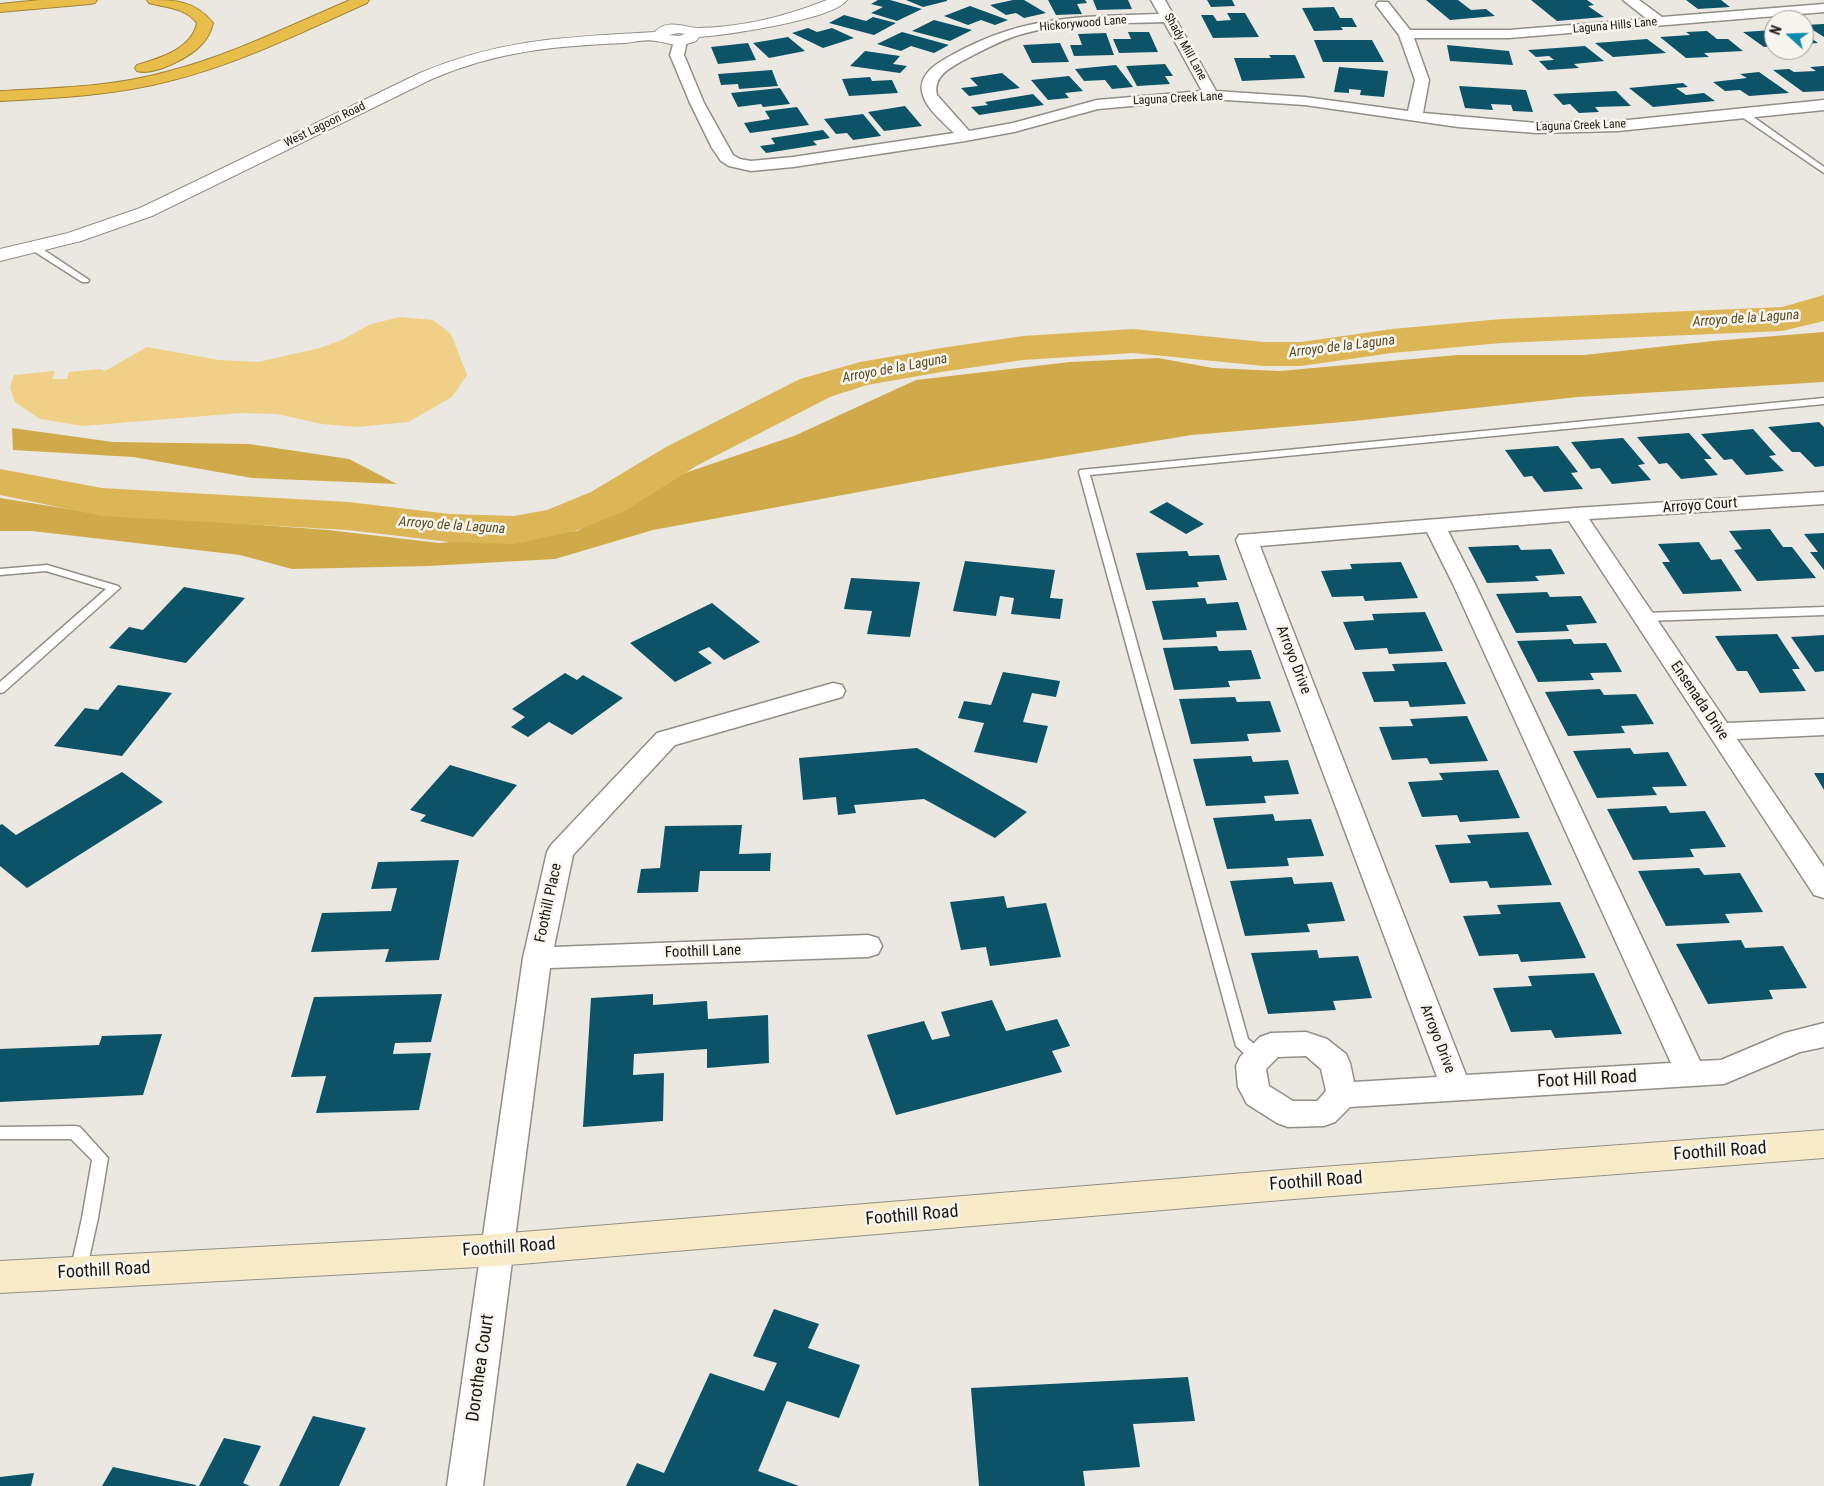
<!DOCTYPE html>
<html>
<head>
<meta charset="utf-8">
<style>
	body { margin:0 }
	#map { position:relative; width:1824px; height:1486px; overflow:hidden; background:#ebe8e1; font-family:"Roboto Condensed",sans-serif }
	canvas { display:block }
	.north { position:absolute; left:1764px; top:10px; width:50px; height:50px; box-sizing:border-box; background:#f8f5ee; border:1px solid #9f9d97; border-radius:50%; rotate:290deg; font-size:14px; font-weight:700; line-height:20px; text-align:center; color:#191815 }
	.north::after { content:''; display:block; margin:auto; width:18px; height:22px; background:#0c89ac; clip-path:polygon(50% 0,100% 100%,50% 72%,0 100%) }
</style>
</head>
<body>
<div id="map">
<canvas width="1824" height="1486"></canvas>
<div class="north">N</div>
</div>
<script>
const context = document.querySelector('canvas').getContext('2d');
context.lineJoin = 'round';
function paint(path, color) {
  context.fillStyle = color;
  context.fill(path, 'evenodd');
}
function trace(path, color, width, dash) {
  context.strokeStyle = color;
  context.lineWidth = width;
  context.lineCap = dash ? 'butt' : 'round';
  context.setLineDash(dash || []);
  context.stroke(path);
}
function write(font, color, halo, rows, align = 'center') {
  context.font = font + ' "Roboto Condensed",sans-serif';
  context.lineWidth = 5;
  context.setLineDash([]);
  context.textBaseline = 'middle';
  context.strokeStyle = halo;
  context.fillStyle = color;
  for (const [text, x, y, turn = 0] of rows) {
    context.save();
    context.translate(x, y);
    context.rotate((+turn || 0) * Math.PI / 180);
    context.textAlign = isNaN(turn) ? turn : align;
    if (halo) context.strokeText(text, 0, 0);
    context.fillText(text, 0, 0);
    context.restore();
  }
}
const green = new Path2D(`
	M400,317L433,320L451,334L467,375L452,397L408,422L358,427L322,424L277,414L241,413L83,426L40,419L15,402L10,387L14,375L55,371L52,379H67L69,372L100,369L105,371L147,347L219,360L258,362L320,348L342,340L371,324Z`);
const forest = new Path2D(`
	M1824,332V382L1578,397L1354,421L1192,435L989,468L653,530L555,559L428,566L292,569L240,555L32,531H0V498L87,512L328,530L439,543L577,531L676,476L794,436L916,380L1070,362L1158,358L1213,368L1280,371L1457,355H1584L1713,341Z
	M12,428L113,442L249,444L349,459L397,484L252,478L133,457L13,450Z`);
const river = new Path2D(`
	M1824,295V321L1782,331L1502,343L1392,353L1301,366H1264L1133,353L1023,360L941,372L867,385L830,397L698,465L623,512L575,531L514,544L450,542L348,530L102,516L0,495V469L102,488L348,502L450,514L514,516L547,510L591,492L666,447L800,379L860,362L941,348L1023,336L1133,329L1264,342H1301L1392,329L1502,319L1782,307Z`);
const building = new Path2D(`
	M878,0H890L922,9L897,21L871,13L883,7L871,4Z
	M906,0H947V1L923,7Z
	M1013,0H1024L1046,13L1024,18L1016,13L1006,15L990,5Z
	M1048,0H1085L1087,3L1077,4L1082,14L1056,15Z
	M1093,0H1128L1132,9L1097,10Z
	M1207,0H1232L1235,6L1211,7Z
	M1426,0H1458L1471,10L1486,9L1495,16L1450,20Z
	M1531,0H1587L1594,5L1588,6L1604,17L1557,21Z
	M1686,0H1721L1730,7L1698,9Z
	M970,6L1008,20L995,25L981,20L968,25L944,16Z
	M1334,7L1340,18H1352L1357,27H1341L1343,30L1314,31L1302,8Z
	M1227,13H1245L1259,37L1213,38L1201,15H1213L1217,21L1231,20Z
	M844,15L866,21L873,17L896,23L874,35L829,23Z
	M934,20L972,30L950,41L912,31Z
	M1824,24V37L1805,25Z
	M808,28L817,32L832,28L854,38L823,48L792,33Z
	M1774,30V46L1764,47L1743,32Z
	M1707,31L1717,39H1728L1743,51L1704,53L1709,57L1686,58L1660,37L1690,35L1686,32Z
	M902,32L949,45L934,53L911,46L901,51L877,44Z
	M1128,32H1149L1158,52L1119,53L1113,39H1131Z
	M1106,33L1114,55L1074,56L1070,45H1082L1078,34Z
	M1804,33L1818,43L1804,44Z
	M788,37L805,51L769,58L753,43Z
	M1647,39L1666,53L1613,57L1595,43Z
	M1314,40H1372L1384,62H1323Z
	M748,43L756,60L718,64L711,47Z
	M1060,43L1069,62L1032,63L1023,45Z
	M1447,45L1509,51L1513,65L1450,61Z
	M1585,46L1604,61L1574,64L1579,68L1548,70L1539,61L1554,60L1549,56L1536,57L1528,50Z
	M865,51L900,56L893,64L907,66L900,73L850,66Z
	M1269,55H1295L1305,78L1242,81L1234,58H1271Z
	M1165,64L1173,76H1165L1170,84L1137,86L1126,66Z
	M1116,65L1133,87L1112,89L1105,80L1084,81L1075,69Z
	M1824,66V91L1803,92L1773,70L1789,69L1794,72L1816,71L1810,67Z
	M1339,67L1388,71L1384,97L1360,95L1361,90L1349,89V93L1334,92Z
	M772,70L778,86L739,89L738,84L721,85L718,74Z
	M1759,72L1789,93L1749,96L1740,90L1725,91L1713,82L1747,78L1740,74Z
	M1002,73L1020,88L969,96L961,88L978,86L970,78Z
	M1069,76L1083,91L1065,93L1069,98L1048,100L1031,80Z
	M870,77L872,81L892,80L898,93L849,96L842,79Z
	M1683,83L1688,87L1676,88L1686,95L1704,93L1715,101L1653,107L1629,88Z
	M1459,86L1526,90L1533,112L1513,111L1511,105L1491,104L1493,110L1465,108Z
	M780,88L790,104L763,107L761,104L738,107L731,93Z
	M1616,91L1631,106L1595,107L1599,112L1579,113L1570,104L1563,105L1553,94Z
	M1033,94L1044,105L979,115L971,107L988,105L985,102Z
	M905,106L922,126L884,131L868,112Z
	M797,107L809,125L750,133L744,123L770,119L765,111Z
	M863,114L881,136L853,140L847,133L836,134L824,119Z
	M823,130L830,138L813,141L817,145L766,153L760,146L775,144L771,138Z
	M1819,422L1824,427V466L1815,467L1800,452H1792L1768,427Z
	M1753,429L1776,455L1769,456L1784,471L1746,475L1732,459L1724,460L1701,434Z
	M1689,433L1712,459H1704L1718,475L1681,479L1667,463L1659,464L1637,437Z
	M1623,438L1645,464L1638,465L1651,480L1612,484L1600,468L1591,469L1571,442Z
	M1558,446L1578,472L1571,473L1583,489L1544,492L1532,476L1524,477L1505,450Z
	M1167,502L1204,524L1186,534L1149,512Z
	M1770,529L1783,547H1792L1816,578L1757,581L1734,550L1742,549L1729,531Z
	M1824,533V570L1810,552H1818L1804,534Z
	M1699,542L1711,560L1721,559L1742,591L1683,594L1662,562H1670L1658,544Z
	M1518,545L1521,550L1551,549L1565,574L1535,576L1539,581L1487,583L1468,547Z
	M1187,551L1189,556L1219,555L1227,580L1197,582L1199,587L1146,590L1136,553Z
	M965,561L1055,570L1050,598L1063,599L1060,619L1011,614L1014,598L1000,596L996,616L953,611Z
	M1401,562L1418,598L1365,601L1363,596L1332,597L1321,571L1352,569L1350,564Z
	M851,578L920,582L910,637L867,634L872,611L844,609Z
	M184,587L245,598L186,663L109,648L129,627L143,630Z
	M1547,592L1550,597L1581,596L1597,623L1566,625L1569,631L1516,633L1496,594Z
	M1205,598L1207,604L1238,602L1247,630L1216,631L1217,637L1163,640L1152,601Z
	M712,603L760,642L724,660L709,647L698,652L712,663L675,682L630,643Z
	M1425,612L1443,651L1389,654L1387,648L1355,650L1343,622L1374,620L1372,614Z
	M1777,634L1800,669H1792L1806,691L1760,693L1747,671H1737L1715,636Z
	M1824,635V671L1815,672L1791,637Z
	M1571,639L1574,644L1606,643L1622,672L1590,673L1594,680L1538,682L1517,641Z
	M1217,646L1219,651L1251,650L1261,679L1228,681L1230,687L1174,690L1163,648Z
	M1446,662L1466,704L1410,707L1408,701L1374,702L1362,672L1395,671L1392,664Z
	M1003,672L1060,681L1056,697L1032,693L1023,722L1048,726L1037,763L974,752L984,723L958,718L964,701L991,705Z
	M565,673L577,680L583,675L623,698L572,735L549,722L528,737L511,727L525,717L512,709Z
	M118,685L172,693L122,756L54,746L85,708L98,710Z
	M1600,689L1604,695L1636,694L1654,724L1621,726L1625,733L1568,736L1545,692Z
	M1235,697L1237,702L1270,701L1281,732L1247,734L1249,741L1191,744L1179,699Z
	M1467,716L1488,761L1430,764L1427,758L1392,760L1379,727L1413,726L1410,719Z
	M917,748L1027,812L995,838L924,799L854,805L856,813L838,815L836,797L803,800L799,758Z
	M1630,748L1634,754L1668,752L1687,786L1652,787L1657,795L1597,798L1573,751Z
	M1251,756L1253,762L1288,760L1299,794L1264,796L1266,803L1206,806L1193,759Z
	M450,765L517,785L473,837L420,821L426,815L410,810Z
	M1498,770L1520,818L1460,822L1457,815L1422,817L1408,782L1443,780L1439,773Z
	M122,772L163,802L27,888L0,866V825L2,824L16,835Z
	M1814,773H1824V790Z
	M1666,806L1670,813L1705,811L1726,847L1690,849L1694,857L1633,860L1607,809Z
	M1273,814L1275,821L1311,819L1324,856L1287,858L1289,866L1227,869L1213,818Z
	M742,825L739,854L771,853L770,871H700L698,892L637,893L641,869L660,868L665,826Z
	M1528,832L1552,885L1490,888L1487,881L1450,883L1435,845L1471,843L1467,835Z
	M459,860L439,960L385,962L389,949L311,952L322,913L391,911L397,888L371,889L378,862Z
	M1699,868L1704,875L1740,873L1763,912L1725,914L1730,923L1666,926L1638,871Z
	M1292,877L1294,884L1332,882L1345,921L1307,924L1310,932L1245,936L1230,881Z
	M1004,896L1007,908L1046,903L1061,957L990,966L986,947L961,950L950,902Z
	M1560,902L1586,958L1521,962L1518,954L1479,956L1463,916L1501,914L1497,905Z
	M1741,940L1745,948L1783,946L1807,988L1769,990L1773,999L1708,1004L1676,944Z
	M1317,950L1319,958L1358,956L1372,998L1333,1001L1336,1010L1268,1014L1251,953Z
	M1594,973L1622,1034L1555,1038L1551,1030L1511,1032L1493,988L1532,986L1528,976Z
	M442,994L431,1042L395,1043L393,1054L431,1053L419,1110L316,1113L326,1076L291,1077L314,997Z
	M653,994V1005L707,1001L708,1019L768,1015L769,1063L707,1068V1049L634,1054L633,1075L664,1073L663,1121L583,1127L591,998Z
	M992,1000L1006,1031L1057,1019L1070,1046L1052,1051L1062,1072L896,1115L867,1035L924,1021L932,1040L950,1036L941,1012Z
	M162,1034L143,1095L0,1102V1049L99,1045L102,1036Z
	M774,1309L819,1324L808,1348L860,1365L839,1418L787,1401L758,1471L799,1486H626L637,1463L664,1473L710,1373L764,1391L777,1363L753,1356Z
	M1188,1377L1195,1421L1133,1424L1140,1467L1083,1471L1085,1486H979L971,1388Z
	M313,1416L366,1428L339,1486H279Z
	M224,1438L261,1446L243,1483L250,1486H199Z
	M113,1467L196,1485V1486H102Z
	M34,1473L31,1486H0V1477Z`);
const service = new Path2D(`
	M1739,111H1745L1824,167V173L1739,115Z
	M35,245L38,246L89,280L88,282H82L32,250L31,248Z
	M1824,398V404L1090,475L1248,1039L1265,1053L1267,1057L1265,1061C1254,1065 1244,1053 1236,1046L1079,472L1080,470Z
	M47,565L118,586L120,588L4,692L0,693V682L106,589L46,571L0,575V569Z
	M1824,607V615L1644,621L1638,617L1644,613Z
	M75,1126L80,1127L108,1158L98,1218L86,1272L84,1277L78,1279L72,1277L70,1272L82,1218L92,1160L71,1139H0V1127Z`);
const minor = new Path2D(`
	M1151,0H1165L1216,91L1305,97L1408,111L1415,80L1399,35L1376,5L1378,2H1388L1410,30H1509L1647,19L1623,0H1639L1662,17L1824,4V12L1509,38H1414L1429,80L1423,113L1537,123L1618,121L1824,100V110L1618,131L1537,133L1458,127L1305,105L1211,99L1098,109L1014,132L965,141L793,167L751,171L729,166L721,161L712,148L690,103L670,55L675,38H685L687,41L684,55L704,103L733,155L740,159L751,161L793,157L954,133C943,122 924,107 922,91C919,73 939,62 952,55C1024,15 1079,17 1159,14ZM1164,22L1202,91L1097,100L1013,123L969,131L937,95C933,77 948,69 962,61C981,51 1001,40 1022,34C1067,21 1117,24 1164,22Z
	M1824,492V504L1589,519L1727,723L1824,719V735L1737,739L1824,867V898L1814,895L1569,521L1448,531L1475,584L1700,1061L1721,1060L1785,1033L1824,1023V1047L1800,1052L1724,1084L1350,1107L1335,1122L1324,1126L1288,1127L1277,1123L1247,1104L1238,1087L1236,1066L1240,1057L1260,1037L1271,1033L1306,1032L1327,1039L1346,1054L1350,1063L1354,1082L1437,1077L1236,540L1239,535L1575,508ZM1427,532L1453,584L1671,1063L1466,1075L1260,546ZM1306,1056L1321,1069L1326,1091L1317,1101H1293L1269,1086L1266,1069L1278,1057Z
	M833,683L842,685L845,691L842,697L675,745L573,855L554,947L868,935L878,938L882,946L878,954L868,957L550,968L483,1486H447L523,958L547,852L551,845L657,733Z`);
const tertiary = new Path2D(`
	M827,0H847C833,20 725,35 699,37L696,41C677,48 674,44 656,41C647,39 635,42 625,43C554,46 498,51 432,79L152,216L81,241L0,261V249L68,233L140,208L420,73C502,38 569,37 655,32C667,18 686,28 699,28C742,27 787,16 827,0ZM678,33L685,34L679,36L669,35Z`);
const secondary = new Path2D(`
	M1824,1130V1158L1294,1199L497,1266L0,1293V1261L497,1234L1294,1169Z`);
const motorway = new Path2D(`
	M40,0H97L95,3L90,4L0,12V4Z
	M147,0C174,0 195,0 213,23C211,31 208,38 202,44C191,57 154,76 137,71L135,68L137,65C160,58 192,49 197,23C184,7 167,8 149,3Z
	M350,0H369L367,3C304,31 241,63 173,80C117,95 58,98 0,101V91C55,88 112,87 166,72C229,56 289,26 350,0Z`);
const farStreetnames = [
	["Hickorywood Lane",1083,24,-5],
	["Laguna Hills Lane",1615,26,-5],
	["Shady Mill Lane",1185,47,61],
	["Laguna Creek Lane",1178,99,-3],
	["West Lagoon Road",325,125,-26],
	["Laguna Creek Lane",1581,126,-2]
];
const farWaternames = [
	["Arroyo de la Laguna",1746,319,-4],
	["Arroyo de la Laguna",1342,347,-7],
	["Arroyo de la Laguna",895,369,-11],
	["Arroyo de la Laguna",452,526,4]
];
const streetNames = [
	["Arroyo Court",1700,506,-4],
	["Arroyo Drive",1293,660,69],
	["Ensenada Drive",1699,701,56],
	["Foothill Place",549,903,-78],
	["Foothill Lane",703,952,-2],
	["Arroyo Drive",1437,1039,69]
];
const nearStreetnames = [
	["Foot Hill Road",1587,1080,-3],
	["Foothill Road",1720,1152,-4],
	["Foothill Road",1316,1182,-4],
	["Foothill Road",912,1216,-5],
	["Foothill Road",509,1248,-4],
	["Foothill Road",104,1271,-3],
	["Dorothea Court",481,1368,-82]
];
paint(green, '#efd086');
paint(forest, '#d0aa4a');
paint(river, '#dcb656');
paint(building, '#0c5368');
trace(service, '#918e88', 3);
trace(minor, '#918e88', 3);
trace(tertiary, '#918e88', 2);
trace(secondary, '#918e88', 2);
trace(motorway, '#a08337', 2);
paint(service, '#fff');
paint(minor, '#fff');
paint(tertiary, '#fff');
paint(secondary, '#f8ebc8');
paint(motorway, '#e9bd49');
write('12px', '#191815', '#f8f5ee', farStreetnames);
write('italic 14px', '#584820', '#f8f5ee', farWaternames);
write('15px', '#191815', '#f8f5ee', streetNames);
write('18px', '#191815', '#f8f5ee', nearStreetnames);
</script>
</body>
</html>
